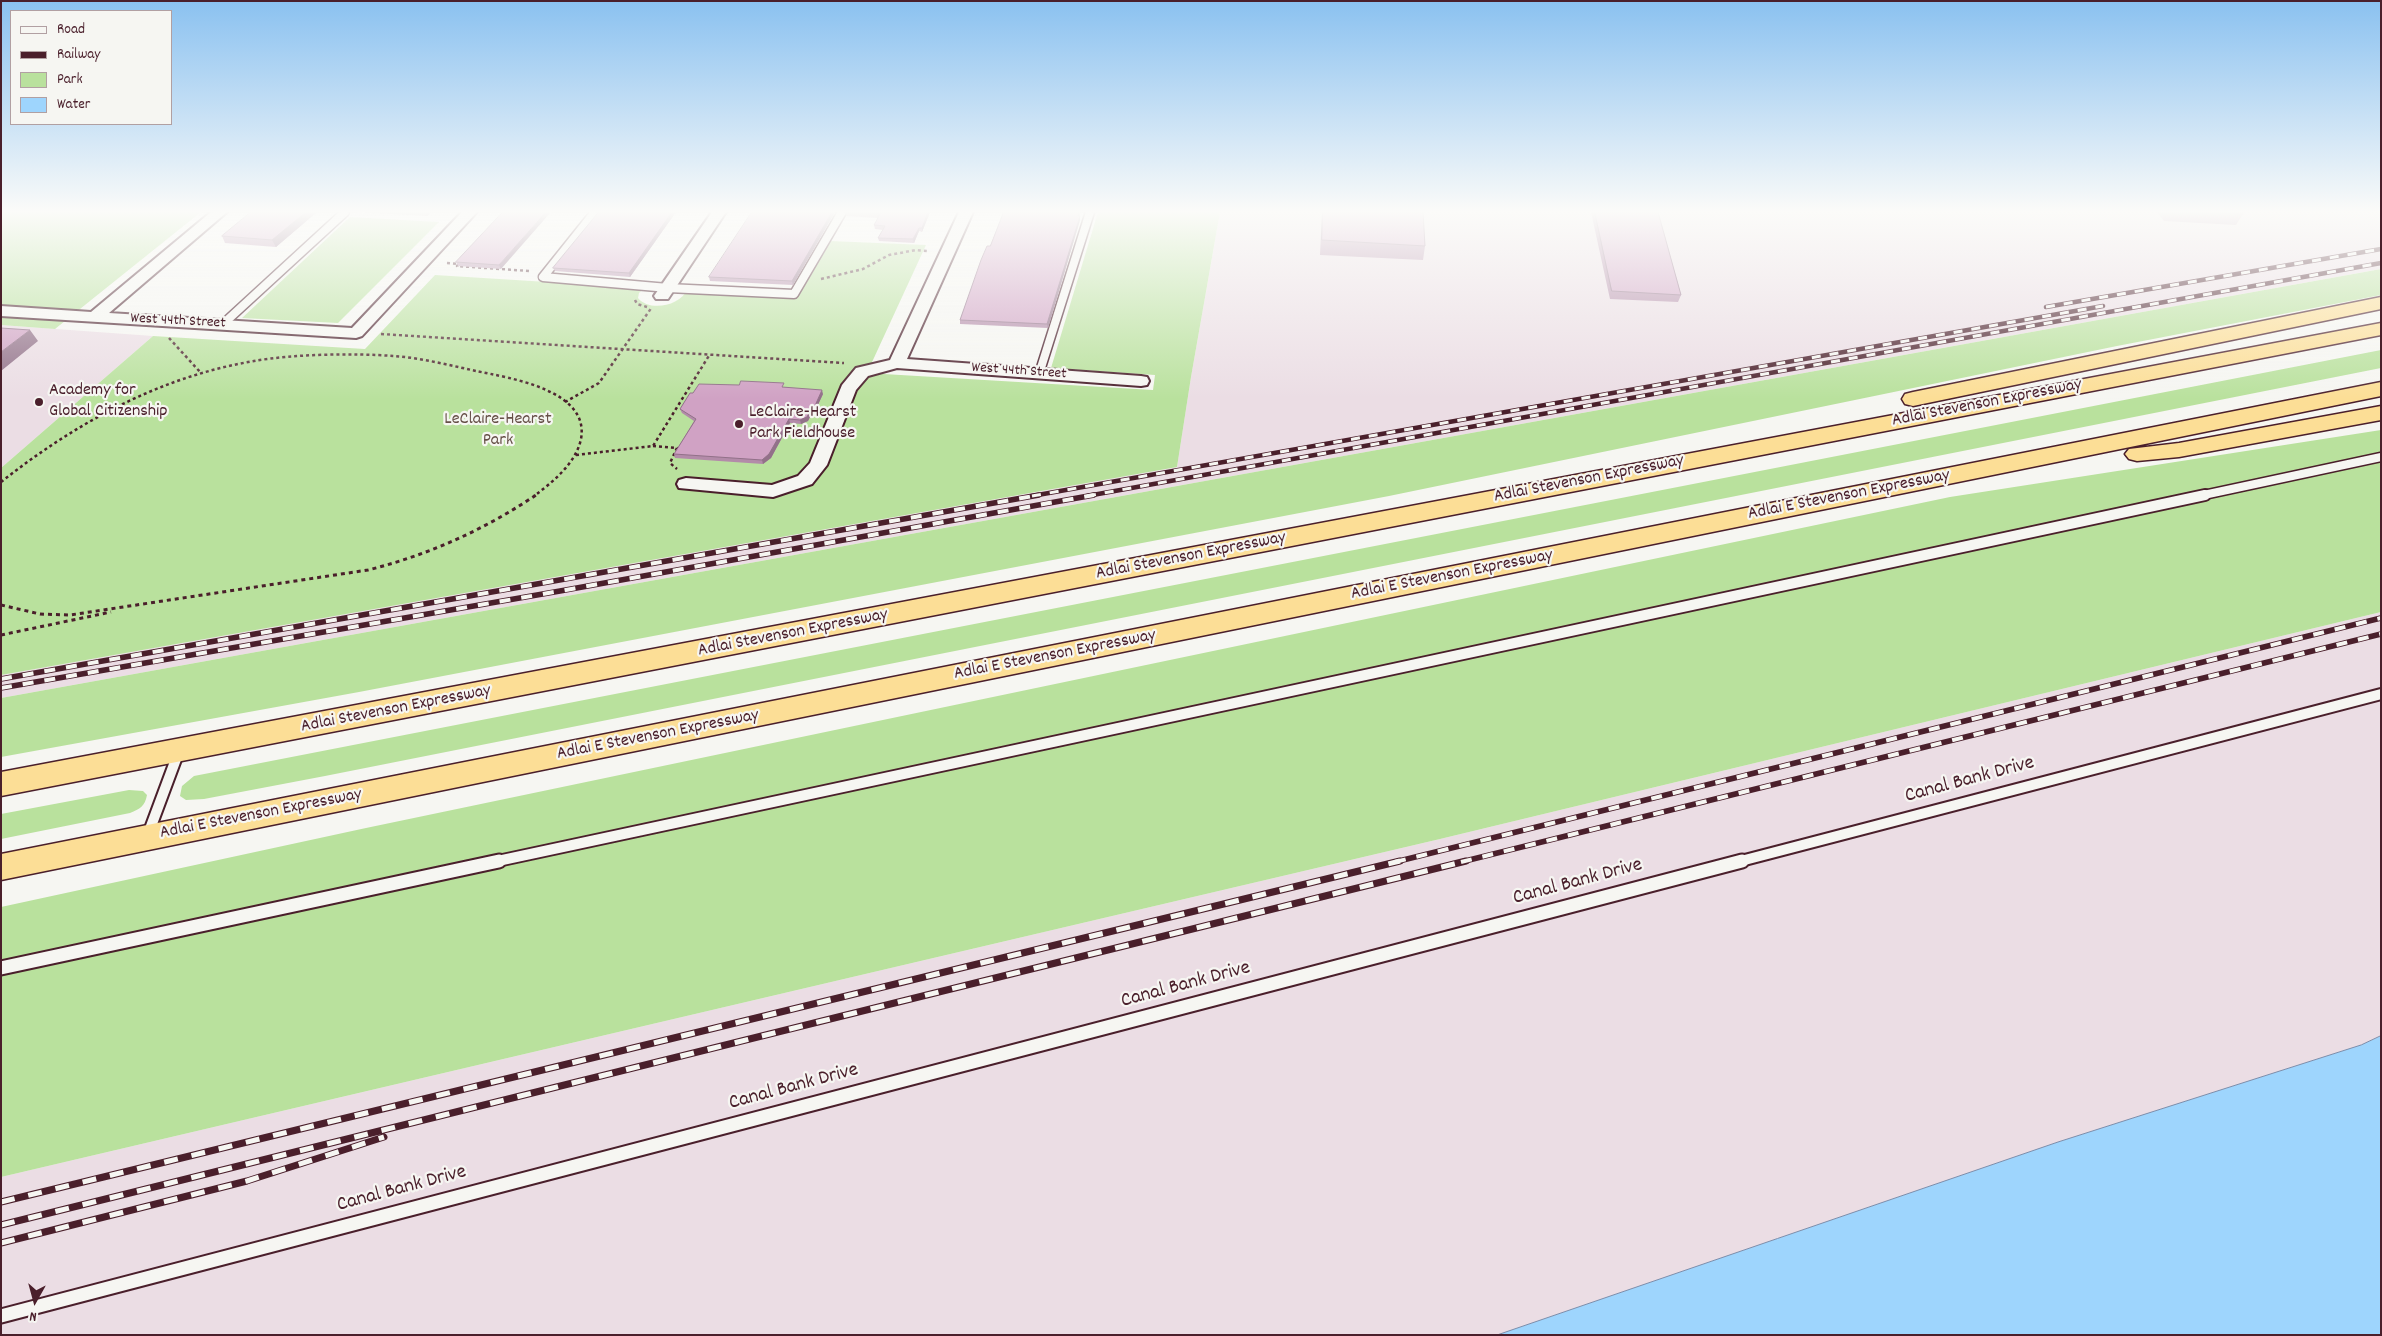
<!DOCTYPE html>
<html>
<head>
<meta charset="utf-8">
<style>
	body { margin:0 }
	#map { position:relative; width:2382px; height:1336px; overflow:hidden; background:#f6f6f2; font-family:Dekko,sans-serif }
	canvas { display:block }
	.frame { position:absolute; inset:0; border:2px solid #4a1f2b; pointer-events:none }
	.legend { position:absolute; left:10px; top:10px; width:162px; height:115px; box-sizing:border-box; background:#f6f6f2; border:1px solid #b1a0a2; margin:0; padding:6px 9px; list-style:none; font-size:15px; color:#4a1f2b }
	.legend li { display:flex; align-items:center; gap:10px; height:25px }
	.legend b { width:25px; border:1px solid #b1a0a2 }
	.north { position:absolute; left:10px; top:1276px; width:50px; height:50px; -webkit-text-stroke:4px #f6f6f2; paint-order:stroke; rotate:187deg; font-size:14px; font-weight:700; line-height:20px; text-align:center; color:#4a1f2b }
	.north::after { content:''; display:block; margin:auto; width:18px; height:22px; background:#4a1f2b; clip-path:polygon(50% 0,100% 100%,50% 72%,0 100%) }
</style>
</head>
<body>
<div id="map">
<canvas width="2382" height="1336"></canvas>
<div class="frame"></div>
<ul class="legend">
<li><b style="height:6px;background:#f6f6f2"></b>Road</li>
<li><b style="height:6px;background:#4a1f2b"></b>Railway</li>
<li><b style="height:14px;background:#b9e19d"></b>Park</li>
<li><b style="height:14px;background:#9ed5fd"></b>Water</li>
</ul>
<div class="north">N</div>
</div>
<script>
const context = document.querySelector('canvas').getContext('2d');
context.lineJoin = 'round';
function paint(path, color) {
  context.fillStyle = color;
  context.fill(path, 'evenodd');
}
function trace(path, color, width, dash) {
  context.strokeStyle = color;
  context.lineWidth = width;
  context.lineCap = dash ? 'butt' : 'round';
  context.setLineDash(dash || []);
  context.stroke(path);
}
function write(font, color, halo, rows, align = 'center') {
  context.font = font + ' Dekko,sans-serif';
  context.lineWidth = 4.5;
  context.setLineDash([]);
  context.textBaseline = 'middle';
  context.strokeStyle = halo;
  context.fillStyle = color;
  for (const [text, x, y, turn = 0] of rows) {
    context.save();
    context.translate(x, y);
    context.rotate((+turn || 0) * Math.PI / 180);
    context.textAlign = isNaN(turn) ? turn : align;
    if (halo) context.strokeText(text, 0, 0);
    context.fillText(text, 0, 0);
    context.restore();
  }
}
const built = new Path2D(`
	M1220,212H2381V269L1,698V675L1177,467L1191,377Z
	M1,325L153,336L1,468Z
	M2381,612V1036L2361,1045L2058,1142L1497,1335H1V1177L1440,839Z`);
const green = new Path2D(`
	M1,212H201L55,329L1,325Z
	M1098,212H1220L1191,377L1177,467L1,675V468L153,336L365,349L435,275L644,288L639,293L638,298C649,312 680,306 687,290L798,297L831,241L926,245L867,373L1153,390L1155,375L1051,368Z
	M350,217L439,222L338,323L242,318Z
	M2381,269V295L2117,346L1389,496L359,692L1,757V698Z
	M2381,350V368L325,776L204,799L186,800L180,796L182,786L194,776Z
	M2381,430V612L1440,839L1,1177V907L366,828L1950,497Z
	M129,790L143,791L147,795C145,806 140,809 130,813L1,839V814Z`);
const water = new Path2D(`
	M2381,1036V1335H1497L2058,1142L2361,1045Z`);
const pathFar1 = new Path2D(`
	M447,263L459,264L457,266L529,271
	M821,279L863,269L889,255L916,250L928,251
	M635,300L637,304L647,307
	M381,334L844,363
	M169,338L201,373
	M565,402L599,383L652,307
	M653,446L677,448L670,463L677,469
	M576,455L653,446L710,354
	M1,482C76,423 159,377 254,361C294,354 353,353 394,356C421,358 449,365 476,371C510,378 590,390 581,439C576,463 553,482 534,496`);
const path = new Path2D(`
	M1,605L40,614L70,615L368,570C428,555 484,530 536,495
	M1,635L111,612`);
const serviceFar2 = new Path2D(`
	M595,212L543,277L668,288L794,294L842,212
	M223,324L345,212
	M1039,374L1090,212
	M2199,496L2381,457`);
const serviceFar1 = new Path2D(`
	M147,837L179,751
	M493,862L2205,495
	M1737,862L2381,694`);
const service = new Path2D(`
	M1,968L499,861
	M1,1316L1742,861`);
const minor = new Path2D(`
	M211,212H227L109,313L352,328L462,212H477L362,336L356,338L1,316V306L91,312Z
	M712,212H726L668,299H656L654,296Z
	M959,212H973L907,359L1141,376L1147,377L1149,381L1147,385L1141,386L897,368L868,376L856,390L827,465L812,484L773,497L679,488L677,484L679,480L686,478L772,485L798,476L810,463L842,385L856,368L890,360Z`);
const motorway = new Path2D(`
	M2381,297V309L1913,406L1905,404L1902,399L1905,394L1913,392Z
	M2381,323V335L1,796V772Z
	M2381,382V396L1,880V854Z
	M2381,406V420L2179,457L2137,461L2129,459L2125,454L2129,449L2179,443Z`);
const railFar2 = new Path2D(`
	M2046,307L2381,249
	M1032,496L2103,306
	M1087,496L2381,263`);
const railFar1 = new Path2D(`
	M1,679L1039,495
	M1,688L560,591L1094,495
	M1395,862L2381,618
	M1461,862L2381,634`);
const rail = new Path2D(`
	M1,1202L1400,861
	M1,1225L1466,861
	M1,1243L247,1181L384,1137`);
const wall = new Path2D(`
	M251,212H317L276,247L225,243L222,236Z
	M353,212H431L427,216Z
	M503,212L501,269L458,266L456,262Z
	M599,212H676L630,277L555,271L553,268Z
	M835,212L793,285L710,281L709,277Z
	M845,212H930L922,232L919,231L914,243L879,241L878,238L883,230L875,229L874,225L878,218L846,216Z
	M1004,212H1081L1079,216L1080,220L1048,328L960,324V320Z
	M1322,212H1423L1425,246L1423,260L1320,255Z
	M1591,212H1658L1681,295L1678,302L1610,299Z
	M2157,212H2242L2243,214L2236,225L2164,221Z
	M785,387L823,394L815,411H813L808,421L801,424L790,423L771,458L763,464L675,458L674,454L694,421L682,413L680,409L693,393Z`);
const shadedWall = new Path2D(`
	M306,212H317L276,247L272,240Z
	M426,212H431L427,216Z
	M546,212H551L501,269L499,265Z
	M672,212H676L630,277L629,273Z
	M832,212H835L793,285L792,281Z
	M928,212H930L922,232V228Z
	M1080,216V220L1048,328L1047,324Z
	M919,228V231L914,243L913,239Z
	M30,330L38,341L1,371V352Z
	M822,390L823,394L815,411L814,408Z
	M812,407L813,411L808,421L801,424L800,420Z
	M789,419L790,423L771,458L763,464L762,460Z`);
const building = new Path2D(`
	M251,212H306L272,240L222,236Z
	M503,212H546L499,265L456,262Z
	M599,212H672L629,273L553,268Z
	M752,212H832L792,281L709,277Z
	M845,212H928L922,228H919L913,239L878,238L885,226L874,225L880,214Z
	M1004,212H1079L1078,216H1080L1047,324L960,320L981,260L987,246H990Z
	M1323,212H1423L1425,246L1322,240Z
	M1595,212H1658L1681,295L1612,291Z
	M2217,212H2242L2243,214Z
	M1,328L30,330L1,352Z
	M741,381L784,383L782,387L822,390L814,408L812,407L807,417L800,420L789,419L769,454L762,460L674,454L696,419L680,409L690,393H693L699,384L739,385Z`);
const markers = [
	[39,402,5,"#4a1f2b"],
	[739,424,5,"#4a1f2b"]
];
const farStreetnames = [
	["West 44th Street",178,322,3],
	["West 44th Street",1019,372,4]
];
const poiNames = [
	["Academy for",49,392],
	["Global Citizenship",49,413],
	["LeClaire-Hearst",749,414],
	["Park Fieldhouse",749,435]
];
const streetNames = [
	["Adlai Stevenson Expressway",1987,404,-11],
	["Adlai Stevenson Expressway",1589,480,-11],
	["Adlai E Stevenson Expressway",1849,496,-11],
	["Adlai Stevenson Expressway",1191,557,-11],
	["Adlai E Stevenson Expressway",1452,576,-11],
	["Adlai Stevenson Expressway",793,634,-11],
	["Adlai E Stevenson Expressway",1055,656,-11],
	["Adlai Stevenson Expressway",396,710,-11],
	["Adlai E Stevenson Expressway",658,736,-11],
	["Adlai E Stevenson Expressway",261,815,-11]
];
const parkNames = [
	["LeClaire-Hearst",498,421],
	["Park",498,442]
];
const nearStreetnames = [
	["Canal Bank Drive",1970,781,-15],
	["Canal Bank Drive",1578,883,-15],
	["Canal Bank Drive",1186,986,-15],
	["Canal Bank Drive",794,1088,-15],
	["Canal Bank Drive",402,1190,-15]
];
paint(built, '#ebdde4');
paint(green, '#b9e19d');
paint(water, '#9ed5fd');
trace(water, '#7c8ca9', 1);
trace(serviceFar2, '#4a1f2b', 11);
trace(serviceFar1, '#4a1f2b', 14);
trace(service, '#4a1f2b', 17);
trace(minor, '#4a1f2b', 4);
trace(motorway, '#4a1f2b', 3);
trace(pathFar1, '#4a1f2b', 2.5, [3, 3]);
trace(path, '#4a1f2b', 3, [4, 4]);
trace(serviceFar2, '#f6f6f2', 8);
trace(serviceFar1, '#f6f6f2', 10);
trace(service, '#f6f6f2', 13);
paint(minor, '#f6f6f2');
paint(motorway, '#fcde96');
trace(railFar2, '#4a1f2b', 4.5);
trace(railFar1, '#4a1f2b', 5.5);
trace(rail, '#4a1f2b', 7);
trace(railFar2, '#f6f6f2', 3, [9]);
trace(railFar1, '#f6f6f2', 4, [11]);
trace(rail, '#f6f6f2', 5, [14]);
paint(wall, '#b38ba9');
paint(shadedWall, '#927189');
paint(building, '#d0a2c4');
trace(building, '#927189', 1);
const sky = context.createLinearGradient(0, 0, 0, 399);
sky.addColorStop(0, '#8ac1f0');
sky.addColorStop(0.53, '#fbfbf9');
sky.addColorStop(1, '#fbfbf900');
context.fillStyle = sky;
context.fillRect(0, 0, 2382, 399);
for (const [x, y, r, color] of markers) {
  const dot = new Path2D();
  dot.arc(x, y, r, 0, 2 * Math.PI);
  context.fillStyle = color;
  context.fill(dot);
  trace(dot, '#f6f6f2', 2);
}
write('15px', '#4a1f2b', '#f6f6f2', farStreetnames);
write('18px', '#4a1f2b', '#f6f6f2', poiNames, 'left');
write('18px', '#4a1f2b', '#f6f6f2', streetNames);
write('18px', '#665048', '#f6f6f2', parkNames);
write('21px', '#4a1f2b', '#f6f6f2', nearStreetnames);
</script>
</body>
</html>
